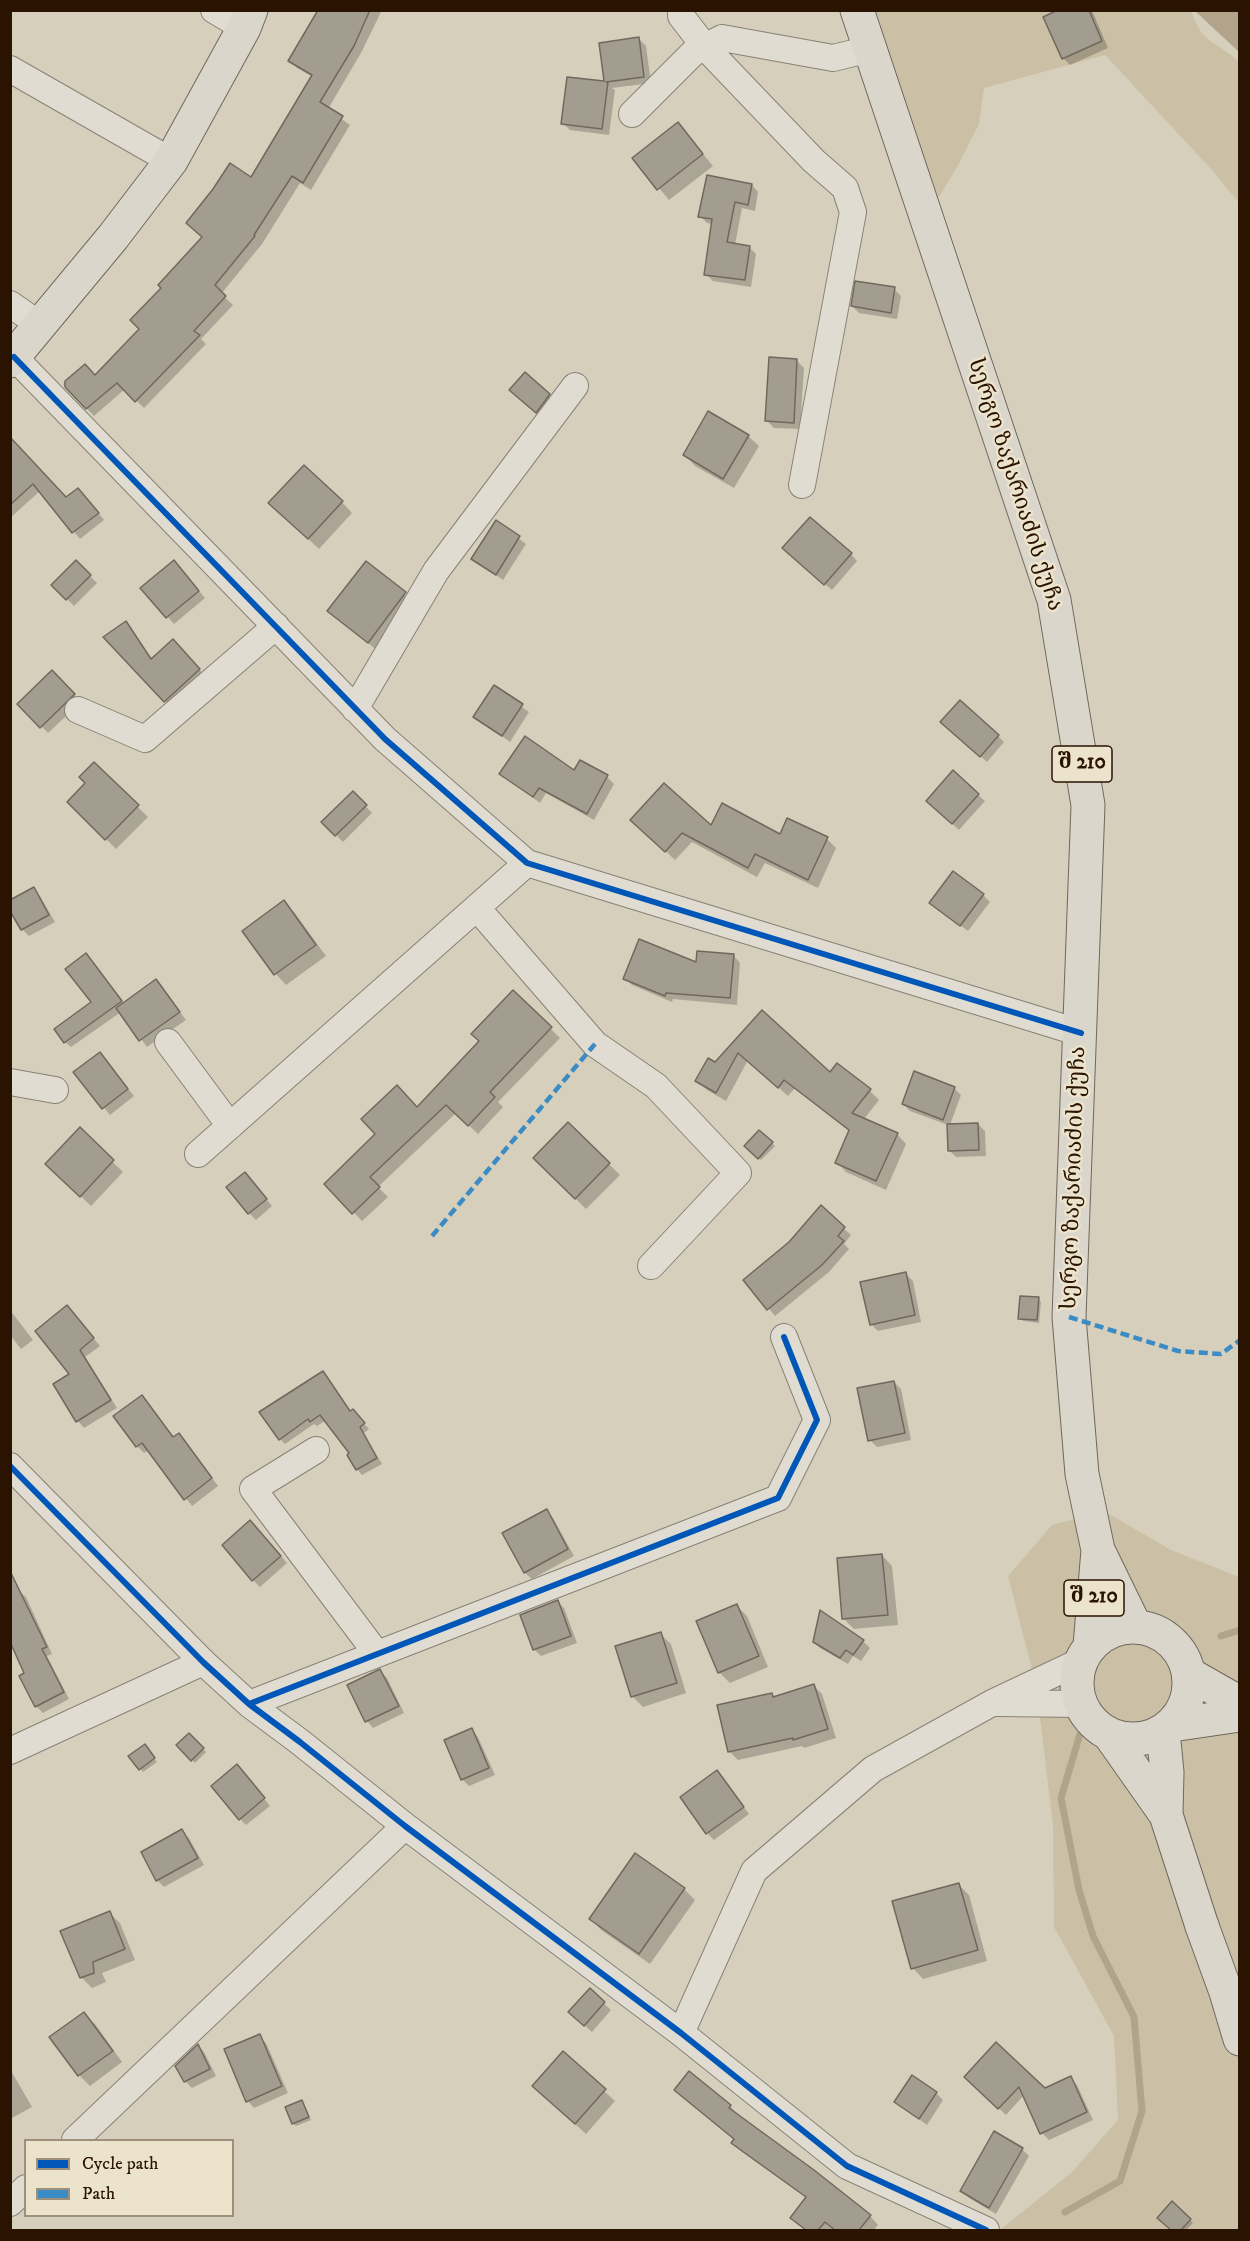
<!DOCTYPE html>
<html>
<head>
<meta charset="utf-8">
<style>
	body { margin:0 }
	#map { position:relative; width:1250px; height:2241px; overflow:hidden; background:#d6cfbc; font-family:"IM FELL DW Pica",serif }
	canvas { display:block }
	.frame { position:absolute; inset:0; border:12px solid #2a1300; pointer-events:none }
	.legend { position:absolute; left:24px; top:2139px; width:210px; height:78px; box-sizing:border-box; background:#ece3cc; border:2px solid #9e907a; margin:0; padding:8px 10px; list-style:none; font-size:18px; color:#2a1300 }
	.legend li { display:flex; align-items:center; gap:12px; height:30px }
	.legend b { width:30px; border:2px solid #9e907a }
</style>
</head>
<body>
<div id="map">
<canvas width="1250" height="2241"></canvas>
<div class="frame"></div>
<ul class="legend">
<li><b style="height:8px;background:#0057b8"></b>Cycle path</li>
<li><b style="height:8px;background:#3b8bc4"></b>Path</li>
</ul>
</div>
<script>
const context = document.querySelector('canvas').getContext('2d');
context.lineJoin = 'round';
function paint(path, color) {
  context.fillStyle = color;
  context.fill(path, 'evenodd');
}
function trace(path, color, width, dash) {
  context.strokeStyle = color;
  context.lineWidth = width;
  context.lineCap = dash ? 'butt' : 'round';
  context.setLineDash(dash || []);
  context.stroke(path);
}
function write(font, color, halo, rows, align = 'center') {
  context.font = font + ' "IM FELL DW Pica","Noto Serif Georgian",serif';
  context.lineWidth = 5;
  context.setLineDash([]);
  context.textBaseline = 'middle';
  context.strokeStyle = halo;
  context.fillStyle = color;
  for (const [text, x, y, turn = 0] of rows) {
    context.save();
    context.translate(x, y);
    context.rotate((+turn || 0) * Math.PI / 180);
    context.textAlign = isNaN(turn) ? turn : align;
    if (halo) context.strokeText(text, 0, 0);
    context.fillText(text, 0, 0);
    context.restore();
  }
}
const green = new Path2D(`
	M868,11H1191C1195,21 1199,32 1208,39C1219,48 1230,52 1239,62V203L1212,170L1105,55L984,88L979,124L957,167L920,228Z
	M1104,1511L1171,1550L1239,1577V2230H1000L1072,2172L1118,2120L1114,2036L1054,1927L1053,1825L1036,1685L1008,1576L1052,1525Z`);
const water = new Path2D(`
	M1195,11H1239V52Z`);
const shadow = new Path2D(`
	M323,10H382L361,53L328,109L350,125L311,190L300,183L262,244L221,294L233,305L201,339L206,344L144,408L125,389L94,416L63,384L85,366L95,376L141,329L163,288L252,179L313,77L297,68L290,60Z
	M1061,10H1092L1108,48L1070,65L1063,58Z
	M639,39L646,46L651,83L612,88L615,90L609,135L570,130L563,123L605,83L600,44Z
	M678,124L713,166L669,200L634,158Z
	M752,185L758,192L755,211L742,208L735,245L749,247L756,254L751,287L713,281L706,274L712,224L707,223L700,216Z
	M894,289L901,296L897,319L859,313L852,306Z
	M797,361L804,368L800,429L774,428L767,421Z
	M525,374L556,402L543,419L518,397Z
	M748,436L759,446L734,488L695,466L685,455Z
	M10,451L66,499L85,496L104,520L80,539L40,491L10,518Z
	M342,502L352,513L319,549L281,513Z
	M496,522L526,544L503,580L473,558Z
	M851,554L857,561L832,590L791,555Z
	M76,562L97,583L74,606L53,585Z
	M366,563L416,604L379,652L329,611Z
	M180,569L205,598L174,624L142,588Z
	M126,623L153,660L180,648L206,677L171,708L165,701Z
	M52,672L81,702L48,733L20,704Z
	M494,687L529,712L510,742L475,717Z
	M949,728L998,736L1004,742L987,762Z
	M580,762L607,777L614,784L594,820L546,793L540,803L501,774L575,772Z
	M94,764L148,817L116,849L69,802L87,783Z
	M353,793L372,813L343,842L323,822Z
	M978,795L985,801L959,830L934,807Z
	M711,827L781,836L827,839L836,848L818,888L765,863L757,877L692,842L675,860L642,829Z
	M33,889L40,896L55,922L29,936L22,929Z
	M983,895L990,902L968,931L938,909Z
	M283,902L294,912L326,956L286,985L276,974L244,931Z
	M734,956L740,963L737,1005L673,999L672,1002L632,985L625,978Z
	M91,961L124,1004L156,981L186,1020L147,1047L121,1012L71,1047L65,1042L93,1003Z
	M513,992L560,1038L498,1102L503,1107L478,1134L456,1113L378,1187L388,1197L362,1221L326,1184L418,1108L481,1041Z
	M762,1013L830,1074L870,1091L879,1100L864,1119L897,1134L906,1144L886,1190L846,1172L837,1162L850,1132L795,1088L788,1096L748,1060L726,1101L707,1090L697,1080L715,1064Z
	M106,1061L134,1096L110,1115L75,1073Z
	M954,1088L961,1095L950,1125L978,1124L985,1131L986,1156L956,1157L949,1150L948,1125L910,1111L903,1104Z
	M568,1124L620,1175L586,1209L535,1158Z
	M80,1130L123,1172L91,1206L47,1164Z
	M759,1132L775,1146L761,1160L746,1146Z
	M251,1181L272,1206L256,1220L249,1213Z
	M821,1208L851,1235L844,1244L849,1249L829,1272L775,1316L745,1280L790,1243Z
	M906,1274L913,1281L921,1322L878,1331L871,1324Z
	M1038,1299L1041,1302L1039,1323L1023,1321L1020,1318Z
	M67,1307L100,1346L85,1357L117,1408L84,1428L78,1421L55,1385L72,1374Z
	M10,1310L33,1340L21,1349L10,1335Z
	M328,1379L351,1412L358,1417L369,1429L364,1433L382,1464L362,1475L357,1469L352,1453L326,1420L317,1426L314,1424L285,1444L280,1439Z
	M894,1382L901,1389L911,1440L877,1447L870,1440Z
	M142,1396L174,1438L178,1435L185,1441L218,1486L192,1506L149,1450L144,1453L137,1446L115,1416Z
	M546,1511L553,1518L574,1556L532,1579L525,1573L504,1534Z
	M257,1529L287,1563L260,1587L253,1580Z
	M882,1555L892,1566L898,1625L854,1629L843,1618Z
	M19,1591L26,1597L52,1654L47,1656L69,1699L43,1713L36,1706L26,1674Z
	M558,1602L564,1608L577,1643L541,1656L534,1649Z
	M737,1606L747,1616L768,1667L730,1683L719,1672Z
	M660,1634L671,1644L686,1693L643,1707L632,1696Z
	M813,1641H863L870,1648L861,1661L853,1656L848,1664L820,1648Z
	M380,1671L387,1678L404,1713L373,1728L367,1721Z
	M813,1685L822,1694L836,1738L804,1748L802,1746L738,1760L729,1751L771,1695L775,1698Z
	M472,1730L478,1737L495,1775L469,1786L462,1779Z
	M189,1735L206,1752L195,1763L178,1745Z
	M147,1749L157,1762L143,1772L130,1756Z
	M717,1772L749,1814L714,1840L707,1833Z
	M243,1773L270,1806L246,1825L240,1819Z
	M182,1831L189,1838L204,1865L164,1887L157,1880Z
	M635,1855L684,1889L695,1900L650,1964L601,1930L591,1919Z
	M958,1884L969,1895L987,1961L923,1979L913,1968Z
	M109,1913L120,1923L135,1960L102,1973L106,1982L92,1988L81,1977Z
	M590,1991L611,2010L592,2032L577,2019Z
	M84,2014L95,2024L122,2062L90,2086L79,2075L52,2037Z
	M259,2036L266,2043L288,2093L254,2108L248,2101Z
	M198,2046L204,2052L216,2076L192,2088L185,2081Z
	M563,2053L615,2101L586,2134L544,2096Z
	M10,2069L32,2107L10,2119Z
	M690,2073L730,2106L739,2115L738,2116L813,2171L870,2216L878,2225L874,2230H806L800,2226L792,2218L807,2198L742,2152L733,2143L735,2140Z
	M966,2077L1045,2090L1070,2078L1077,2085L1093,2120L1049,2140L1042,2133L1024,2095L1006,2115Z
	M936,2093L943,2100L927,2125L896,2102Z
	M302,2102L311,2120L296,2126L293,2123Z
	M1022,2149L1029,2156L996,2214L969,2198L962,2191Z
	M1173,2204L1193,2223L1186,2230H1173L1159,2218Z`);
const stream = new Path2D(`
	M1221,1636L1240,1630
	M1065,2212L1120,2181L1142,2111L1134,2017L1093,1936L1079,1890L1061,1798L1080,1734`);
const building = new Path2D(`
	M318,10H370L354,46L320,102L343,116L303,183L292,176L254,235L255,236L215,285L226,296L194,331L200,335L135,402L117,383L86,409L65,387V381L85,364L95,375L139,329L130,320L161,288L158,285L202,237L186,223L213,189L230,163L251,177L312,75L288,61Z
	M1058,10H1089L1102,41L1062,59L1043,17Z
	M639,37L644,77L606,82H608L602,129L561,124L567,77L604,81L599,43Z
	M678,122L703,154L657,190L632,158Z
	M707,175L752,184L748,205L735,202L727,242L750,246L745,280L704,275L712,219L698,217Z
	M855,281L895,287L891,313L851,306Z
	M769,357L797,359L794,423L765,421Z
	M525,372L550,394L536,413L509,390Z
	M708,411L749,435L723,479L683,455Z
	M10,437L66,497L78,488L99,513L72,533L33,484L10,505Z
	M304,465L343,501L308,539L268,503Z
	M810,517L852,553L824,585L782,548Z
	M496,520L520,536L496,575L471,559Z
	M76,560L91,575L66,600L51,585Z
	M174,560L199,591L166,618L140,588Z
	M366,561L406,592L368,643L327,611Z
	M126,621L151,659L173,639L200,669L164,702L103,637Z
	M52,670L75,694L40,728L17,704Z
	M494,685L523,704L502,736L473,717Z
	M960,700L999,735L980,757L940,722Z
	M525,736L574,770L580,760L608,775L587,814L539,788L533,797L499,774Z
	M94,762L139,805L105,840L67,802L85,783L79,777Z
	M953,770L979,794L952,824L926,801Z
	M664,783L711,825L722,803L780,834L787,818L828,837L808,880L755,854L748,868L682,833L665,852L630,820Z
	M353,791L367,805L335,836L321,822Z
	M953,871L984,894L960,926L929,903Z
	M34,887L49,915L21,930L10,911V900Z
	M284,900L316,945L274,975L242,931Z
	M639,939L696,962L697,951L734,954L730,998L666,993L665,996L623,979Z
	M86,953L122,1001L64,1043L54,1029L91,1002L65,969Z
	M156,979L180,1012L139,1041L116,1008Z
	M513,990L552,1027L490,1092L495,1097L468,1126L446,1105L370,1177L380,1187L352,1214L324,1184L375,1134L361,1119L397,1085L417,1107L479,1041L471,1034Z
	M762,1010L830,1072L837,1063L871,1089L852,1113L898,1133L876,1181L835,1163L849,1130L784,1080L778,1088L738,1053L716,1093L695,1081L708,1058L715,1062Z
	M100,1052L128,1089L102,1109L73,1072Z
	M914,1071L955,1087L943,1120L902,1104Z
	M568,1122L610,1163L575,1199L533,1158Z
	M978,1123L979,1150L948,1151L947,1124Z
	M80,1127L114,1160L80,1197L45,1164Z
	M759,1130L773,1142L758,1159L744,1146Z
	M245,1172L267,1199L248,1214L226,1187Z
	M821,1205L845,1227L838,1236L844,1241L822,1265L767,1310L743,1280L789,1242Z
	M906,1272L915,1315L870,1325L860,1282Z
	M1020,1296L1039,1297L1037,1320L1018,1319Z
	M67,1305L94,1338L80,1350L111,1400L76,1422L53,1384L69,1374L35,1331Z
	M323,1371L350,1411L353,1409L365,1423L360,1427L377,1458L356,1470L347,1455L349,1453L320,1415L310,1422L308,1419L279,1440L259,1412Z
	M894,1381L905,1433L868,1441L857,1388Z
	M142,1395L173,1437L179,1433L212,1478L184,1500L142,1443L136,1447L113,1416Z
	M547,1509L568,1549L524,1573L502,1533Z
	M250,1520L281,1556L252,1581L222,1545Z
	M882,1554L888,1615L842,1619L837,1558Z
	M10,1571L47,1647L42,1649L64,1692L35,1707L19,1676L24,1673L10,1642Z
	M558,1600L571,1636L533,1650L520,1615Z
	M737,1604L759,1656L718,1673L696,1621Z
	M820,1610L864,1640L853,1655L846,1650L840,1658L813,1642Z
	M661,1632L677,1683L631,1697L615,1646Z
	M380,1669L399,1706L365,1722L347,1685Z
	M814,1684L828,1729L793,1740V1738L728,1752L717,1705L772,1693L773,1697Z
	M472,1728L489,1768L461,1780L444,1740Z
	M189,1733L204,1748L191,1761L176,1745Z
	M145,1744L155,1758L139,1770L128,1756Z
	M237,1764L265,1798L239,1820L211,1786Z
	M717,1770L744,1807L706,1834L680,1797Z
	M182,1829L198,1858L156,1881L141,1852Z
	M635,1853L685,1888L639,1954L589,1919Z
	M959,1883L978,1950L911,1969L892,1901Z
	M110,1911L125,1949L93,1962L94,1973L80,1978L60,1931Z
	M590,1988L605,2002L584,2026L568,2012Z
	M84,2012L113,2051L78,2076L49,2037Z
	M260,2034L282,2086L246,2102L224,2049Z
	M996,2042L1045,2088L1071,2076L1087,2112L1040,2134L1019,2087L998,2109L964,2077Z
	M198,2044L210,2069L184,2082L175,2066Z
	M563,2051L606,2089L575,2124L532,2086Z
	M689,2071L731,2105L729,2108L814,2170L871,2215L859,2230H835L825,2222L818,2230H806L790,2218L806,2197L731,2143L734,2139L674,2090Z
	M912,2075L937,2092L919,2119L894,2102Z
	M302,2100L309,2117L292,2124L285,2107Z
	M994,2131L1023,2148L989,2208L960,2191Z
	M1172,2201L1191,2219L1181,2230H1171L1157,2218Z`);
const minor = new Path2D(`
	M214,10L244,28
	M681,10V16L705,47L814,161L845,188L853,212L802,485
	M10,69L171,161
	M632,114L693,53L722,38L833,58L870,49
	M10,304L40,325
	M14,357L385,739L527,863L1081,1033
	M355,709L436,571L575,386
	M78,710L145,739L276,626
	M477,908L595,1044L656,1086L738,1173L651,1266
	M168,1042L230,1126
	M10,1082L55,1090
	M198,1154L527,863
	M316,1450L253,1489L377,1654
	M10,1466L203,1662L249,1704L300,1742L405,1826L681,2033L847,2166L986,2230
	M998,1703L1081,1704
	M249,1704L778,1498L817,1420L784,1337
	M10,1751L203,1662
	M681,2033L754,1871L873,1769L992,1703L1081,1661
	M75,2140L405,1826
	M10,2203L26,2188`);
const major = new Path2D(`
	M857,10L1054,600L1088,805L1069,1317L1082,1474L1098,1550L1135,1626
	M10,361L113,237L171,161L244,28L251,10
	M1077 1683a56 56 0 1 1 112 0a56 56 0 1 1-112 0Z
	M1090,1646L1098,1550
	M1163,1731L1167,1772L1166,1815
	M1109,1734L1166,1815L1202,1926`);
const highway = new Path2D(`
	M1189,1674L1240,1703
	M1172,1725L1240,1715
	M1202,1926L1226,1992L1240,2039`);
const quiet = new Path2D(`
	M432,1236L595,1044
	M1069,1317L1178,1351L1221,1354L1240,1340`);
const cycleway = new Path2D(`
	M14,357L385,739L527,863L1081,1033
	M10,1466L203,1662L249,1704L300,1742L405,1826L681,2033L847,2166L986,2230
	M249,1704L778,1498L817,1420L784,1337`);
const shields = [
	[1082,764,60],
	[1094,1598,60]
];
const shieldNames = [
	["შ 210",1082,764],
	["შ 210",1094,1598]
];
const streetNames = [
	["სერგო ზაქარიაძის ქუჩა",1014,485,72],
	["სერგო ზაქარიაძის ქუჩა",1075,1178,-88]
];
paint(green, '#cbc0a5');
paint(water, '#b2a48a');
paint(shadow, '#0003');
trace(stream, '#b2a48a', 7);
paint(building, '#a39d8f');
trace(building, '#70685c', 1.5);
trace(minor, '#898174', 28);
trace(major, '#70685c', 35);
trace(highway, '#70685c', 35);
trace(minor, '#e0dcd2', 26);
trace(major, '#dad6cb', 33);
trace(highway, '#dad6cb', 33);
trace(quiet, '#3b8bc4', 4.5, [9, 4.5]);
trace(cycleway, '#0057b8', 6);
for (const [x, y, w] of shields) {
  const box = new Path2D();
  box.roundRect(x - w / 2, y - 18, w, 36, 4.5);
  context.fillStyle = '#ece3cc';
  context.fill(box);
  trace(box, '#2a1300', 1.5);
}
write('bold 21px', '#2a1300', null, shieldNames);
write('22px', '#2a1300', '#ece3cc', streetNames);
</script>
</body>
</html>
